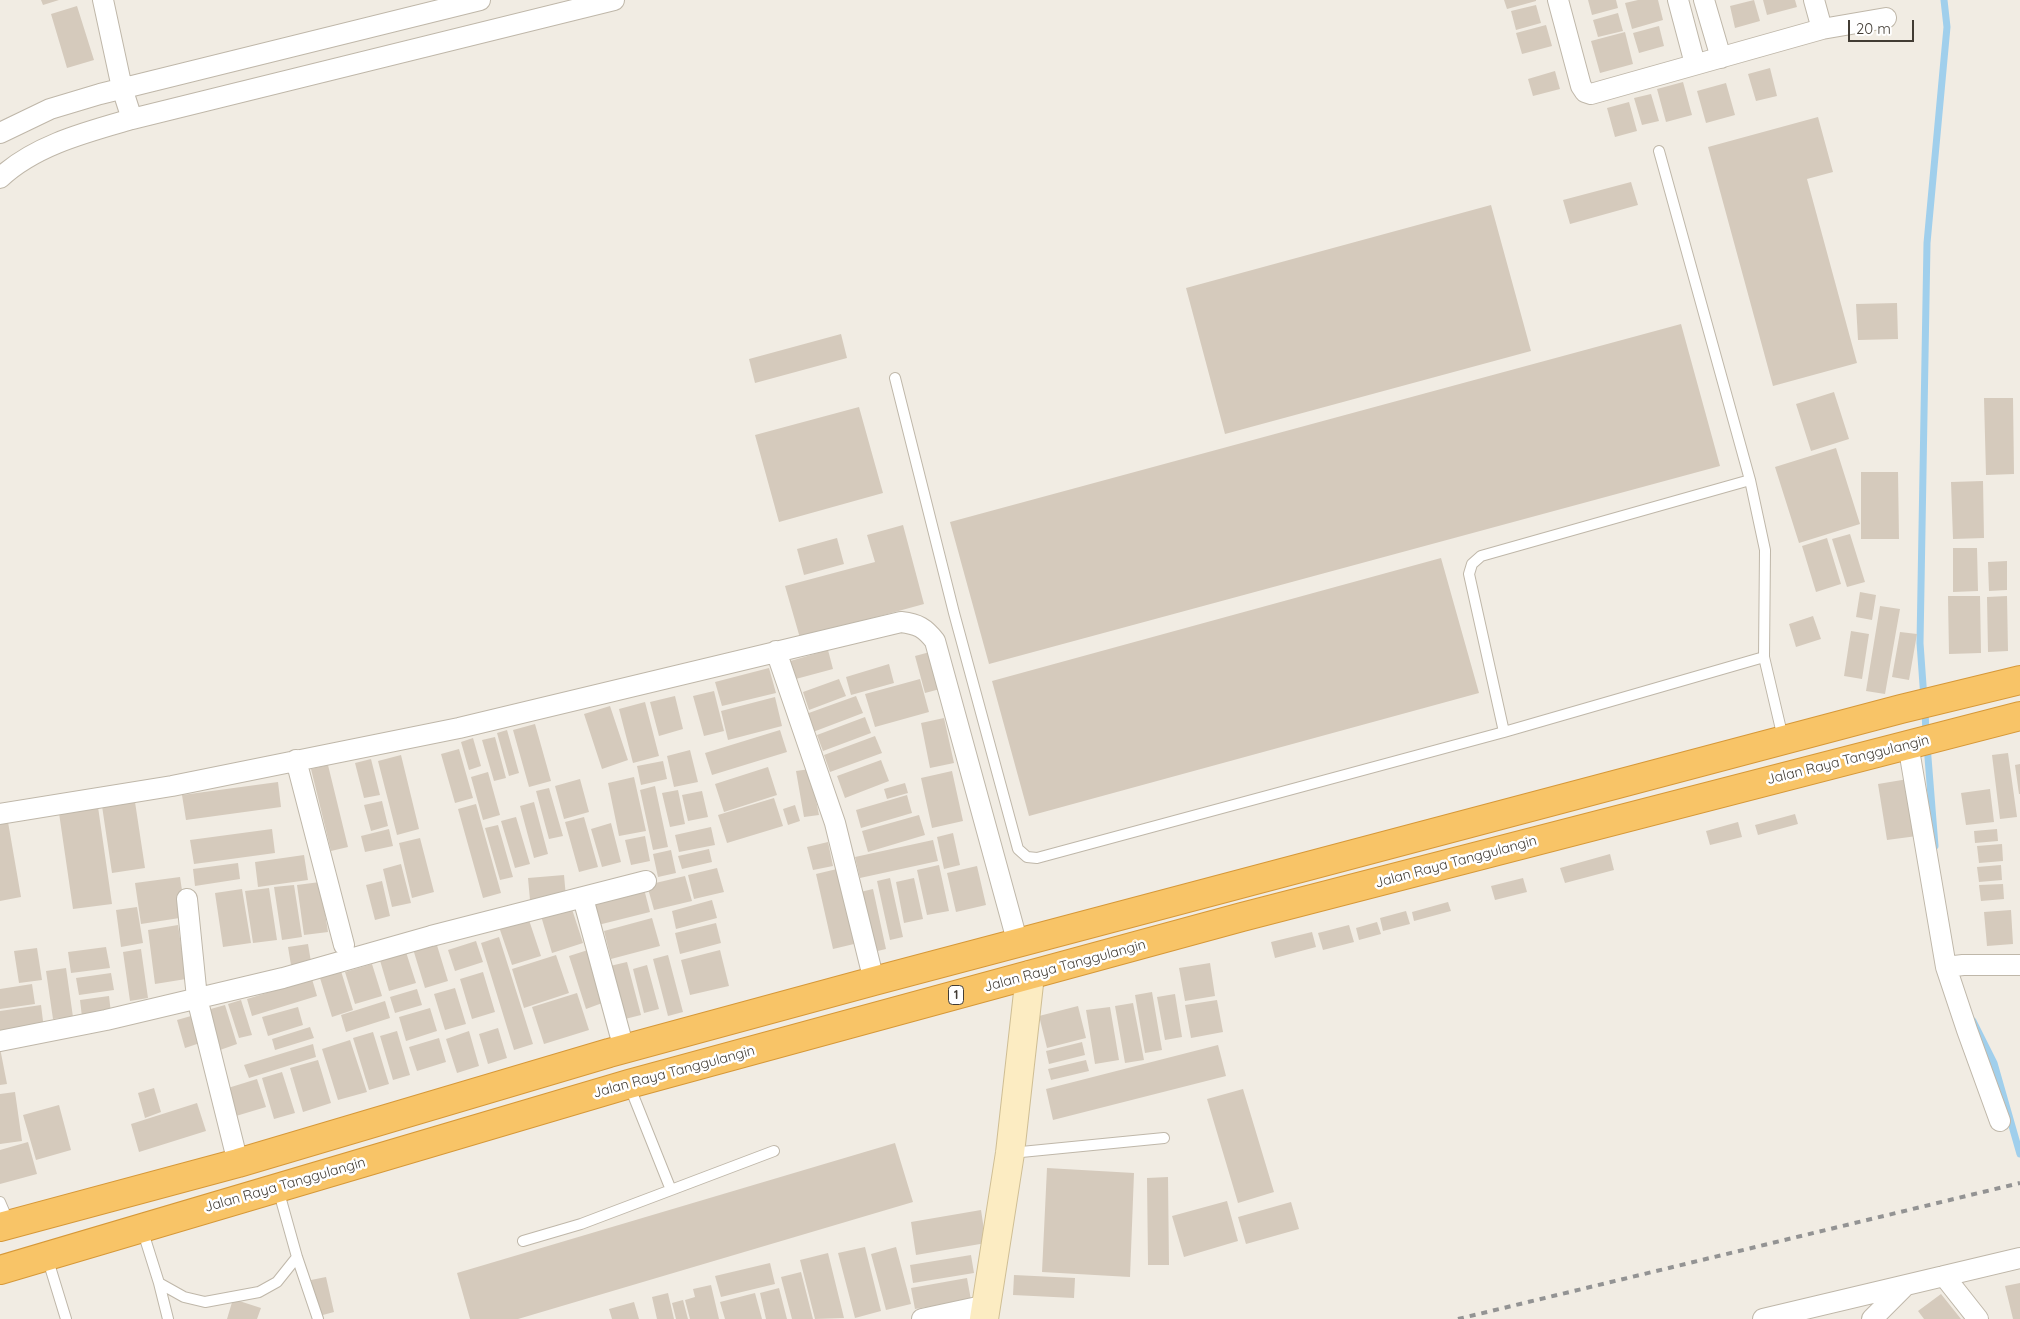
<!DOCTYPE html>
<html>
<head>
<meta charset="utf-8">
<style>
	body { margin:0 }
	#map { position:relative; width:2020px; height:1319px; overflow:hidden; background:#f1ece3; font-family:Quicksand,sans-serif }
	canvas { display:block }
	.scale { position:absolute; left:1848px; top:20px; width:66px; height:22px; box-sizing:border-box; border:2px solid #423c34; border-top:0; padding-left:6px; font-size:15px; line-height:18px; white-space:nowrap; color:#423c34; -webkit-text-stroke:4px #fff; paint-order:stroke }
</style>
</head>
<body>
<div id="map">
<canvas width="2020" height="1319"></canvas>
<div class="scale">20 m</div>
</div>
<script>
const context = document.querySelector('canvas').getContext('2d');
context.lineJoin = 'round';
function trace(path, color, width, dash) {
  context.strokeStyle = color;
  context.lineWidth = width;
  context.lineCap = dash ? 'butt' : 'round';
  context.setLineDash(dash || []);
  context.stroke(path);
}
function paint(path, color) {
  context.fillStyle = color;
  context.fill(path, 'evenodd');
}
function write(font, color, halo, rows, align = 'center') {
  context.font = font + ' Quicksand,sans-serif';
  context.lineWidth = 5;
  context.setLineDash([]);
  context.textBaseline = 'middle';
  context.strokeStyle = halo;
  context.fillStyle = color;
  for (const [text, x, y, turn = 0] of rows) {
    context.save();
    context.translate(x, y);
    context.rotate((+turn || 0) * Math.PI / 180);
    context.textAlign = isNaN(turn) ? turn : align;
    if (halo) context.strokeText(text, 0, 0);
    context.fillText(text, 0, 0);
    context.restore();
  }
}
const stream = new Path2D(`
	M1924,699L1920,643L1927,243L1947,27L1944,0
	M1925,710L1926,734
	M1927,745L1935,846
	M1973,1021L1994,1063L2020,1154`);
const building = new Path2D(`
	M41,0H59L43,5Z
	M1504,0H1536V1L1507,9Z
	M1588,0H1616L1618,8L1592,15Z
	M1638,0H1658L1663,20L1632,29L1625,3Z
	M1754,0L1760,21L1735,28L1730,6Z
	M1763,0H1795L1797,7L1767,15Z
	M1536,5L1541,23L1516,30L1511,11Z
	M77,6L94,60L67,68L51,14Z
	M1618,13L1623,31L1598,37L1593,20Z
	M1546,25L1552,46L1522,54L1516,33Z
	M1659,26L1664,46L1639,53L1633,33Z
	M1625,32L1633,64L1600,73L1591,41Z
	M1770,68L1777,96L1756,101L1748,74Z
	M1555,71L1560,89L1533,96L1528,79Z
	M1683,82L1692,115L1666,122L1657,89Z
	M1726,83L1735,115L1706,123L1697,91Z
	M1651,94L1659,121L1642,125L1634,98Z
	M1629,102L1637,131L1615,137L1607,108Z
	M1818,117L1833,172L1807,179L1857,363L1773,386L1708,147Z
	M1631,182L1638,205L1570,224L1563,200Z
	M1491,205L1531,351L1225,434L1186,288Z
	M1897,303L1898,339L1858,340L1856,304Z
	M1681,324L1720,466L989,664L950,522Z
	M841,334L847,358L755,383L749,359Z
	M1834,392L1849,439L1811,451L1796,404Z
	M1984,398H2013L2014,474L1986,475Z
	M859,407L883,493L779,522L755,435Z
	M1836,448L1860,524L1799,543L1775,467Z
	M1861,472H1898L1899,539H1861Z
	M1983,481L1984,538L1953,539L1951,482Z
	M903,525L924,604L800,638L785,586L875,562L867,535Z
	M1850,534L1865,582L1847,587L1832,539Z
	M837,538L844,564L804,575L797,549Z
	M1827,538L1841,584L1816,592L1802,546Z
	M1953,548H1977L1978,591L1953,592Z
	M1441,558L1479,693L1029,816L992,681Z
	M2007,561V590L1989,591L1988,562Z
	M1860,592L1876,595L1872,620L1856,617Z
	M1948,596H1980L1981,653L1949,654Z
	M2007,596L2008,651L1988,652L1987,597Z
	M1880,606L1900,609L1885,694L1866,691Z
	M1813,616L1821,639L1796,647L1789,624Z
	M1851,631L1869,634L1862,679L1844,676Z
	M1900,632L1917,634L1909,680L1892,677Z
	M828,650L833,669L792,680L787,662Z
	M930,652L940,689L925,693L915,656Z
	M889,664L894,683L851,695L846,677Z
	M769,668L776,693L722,706L715,682Z
	M839,679L846,696L809,710L803,692Z
	M920,679L929,712L875,727L865,694Z
	M714,691L724,731L704,736L693,696Z
	M675,696L683,729L659,736L650,702Z
	M856,696L863,713L813,732L806,714Z
	M775,697L782,726L728,740L721,711Z
	M645,702L659,756L633,763L619,709Z
	M610,706L628,760L602,769L584,714Z
	M865,717L871,733L823,751L817,735Z
	M944,718L954,763L930,768L921,723Z
	M535,724L551,781L529,787L513,730Z
	M507,730L519,773L509,776L497,733Z
	M780,730L787,752L712,775L705,753Z
	M875,736L882,753L830,772L824,755Z
	M495,737L506,778L494,781L482,740Z
	M473,738L481,766L469,770L461,742Z
	M459,749L473,798L455,803L441,754Z
	M690,750L698,782L674,787L667,756Z
	M2008,753L2017,817L2000,819L1992,755Z
	M401,755L419,829L397,835L378,761Z
	M371,759L380,795L364,798L355,763Z
	M881,760L889,781L845,798L837,776Z
	M663,761L667,779L641,785L637,766Z
	M2020,764V794H2019L2015,765Z
	M328,765L348,847L331,851L311,769Z
	M768,767L777,795L724,812L715,784Z
	M810,769L819,815L804,817L796,771Z
	M952,771L963,821L932,828L921,778Z
	M488,772L500,815L483,820L471,777Z
	M634,777L646,831L619,836L608,783Z
	M580,779L589,812L564,819L555,786Z
	M1908,779L1917,836L1887,840L1878,784Z
	M278,782L281,807L186,820L182,795Z
	M905,783L908,793L887,799L884,789Z
	M655,786L668,847L653,850L640,790Z
	M549,788L563,836L549,839L536,791Z
	M1990,789L1994,822L1966,825L1961,793Z
	M678,790L685,824L670,827L662,793Z
	M702,791L708,817L688,821L682,795Z
	M907,795L912,813L861,828L856,810Z
	M774,798L783,826L727,843L718,815Z
	M382,801L388,826L371,831L364,805Z
	M135,802L145,868L112,873L102,806Z
	M534,802L548,854L534,858L520,806Z
	M476,804L501,893L483,898L458,809Z
	M795,805L800,821L788,825L783,809Z
	M98,807L112,904L73,909L59,813Z
	M1795,814L1798,824L1758,835L1755,825Z
	M919,815L925,835L868,852L862,831Z
	M516,817L530,864L515,868L501,821Z
	M584,817L598,867L579,872L565,822Z
	M8,822L21,897L0,901V824Z
	M1738,822L1742,837L1710,845L1706,831Z
	M611,823L621,862L602,867L591,829Z
	M498,825L513,877L500,880L485,828Z
	M711,827L715,845L679,852L675,835Z
	M272,829L275,853L194,864L190,840Z
	M389,829L393,846L365,852L361,836Z
	M1997,829L1998,841L1975,843L1974,831Z
	M953,833L960,865L944,869L937,837Z
	M645,836L650,861L631,865L625,840Z
	M420,838L434,892L412,898L399,843Z
	M933,840L938,861L860,878L855,857Z
	M828,842L833,866L813,870L807,847Z
	M2002,844L2003,861L1979,863L1977,846Z
	M709,849L712,862L682,869L678,856Z
	M671,850L676,873L658,877L653,854Z
	M1610,854L1614,870L1565,883L1560,868Z
	M304,855L308,880L258,887L255,862Z
	M238,863L240,879L195,886L193,869Z
	M401,864L411,903L392,907L383,869Z
	M939,865L949,911L927,915L917,870Z
	M2001,865L2002,880L1979,882L1977,867Z
	M977,866L986,905L956,912L947,873Z
	M717,868L724,892L694,899L688,875Z
	M837,869L854,944L833,949L816,874Z
	M564,875L566,897L530,900L528,878Z
	M685,876L692,901L654,910L647,885Z
	M180,877L186,917L141,924L135,883Z
	M890,878L903,937L890,940L877,881Z
	M914,878L923,919L904,923L896,882Z
	M1523,878L1527,892L1495,900L1491,886Z
	M382,881L390,916L375,920L366,885Z
	M320,882L328,932L304,935L297,885Z
	M2003,884L2004,899L1981,901L1979,885Z
	M294,885L302,937L282,940L274,887Z
	M643,885L650,912L598,925L591,899Z
	M269,888L277,940L253,943L245,891Z
	M242,889L251,943L223,947L215,893Z
	M873,889L886,949L869,953L856,893Z
	M712,900L717,918L676,929L672,911Z
	M1448,902L1451,911L1414,921L1412,912Z
	M571,906L583,943L552,953L541,916Z
	M137,907L143,943L121,947L116,910Z
	M2011,910L2013,944L1987,946L1984,912Z
	M1406,911L1410,924L1383,931L1380,918Z
	M528,917L541,956L512,965L499,927Z
	M652,918L660,946L611,959L604,931Z
	M1377,922L1381,934L1359,940L1356,928Z
	M716,923L721,943L680,954L675,933Z
	M178,925L186,979L155,984L148,930Z
	M1349,925L1354,942L1323,950L1318,933Z
	M1312,932L1316,947L1275,958L1271,942Z
	M499,937L533,1044L514,1050L481,943Z
	M476,941L483,962L455,971L448,950Z
	M436,942L448,981L425,988L413,949Z
	M308,944L311,962L291,965L288,947Z
	M106,947L110,968L71,973L68,952Z
	M37,948L42,980L19,983L14,951Z
	M141,949L148,998L130,1001L123,952Z
	M405,949L416,983L389,991L379,957Z
	M588,950L605,1002L586,1009L569,956Z
	M720,950L729,986L690,995L681,960Z
	M556,955L569,993L524,1008L512,969Z
	M668,955L683,1012L668,1016L653,959Z
	M627,962L641,1015L625,1019L610,966Z
	M1210,963L1215,996L1185,1001L1179,968Z
	M372,964L382,996L355,1004L345,972Z
	M647,965L659,1009L644,1013L633,969Z
	M66,968L73,1017L53,1019L46,971Z
	M341,971L353,1010L332,1017L320,978Z
	M483,972L495,1012L472,1019L460,979Z
	M111,973L114,990L79,995L76,978Z
	M312,979L317,996L252,1016L247,999Z
	M32,984L35,1004L0,1009V989Z
	M455,988L466,1024L445,1030L434,994Z
	M417,989L422,1005L395,1013L390,997Z
	M1152,992L1162,1050L1145,1053L1135,995Z
	M577,993L589,1030L544,1044L532,1007Z
	M1175,994L1182,1037L1165,1040L1157,997Z
	M109,996L111,1013L82,1017L80,1000Z
	M241,1000L252,1035L239,1038L228,1004Z
	M1217,1000L1223,1032L1191,1038L1185,1005Z
	M385,1001L390,1018L346,1032L341,1015Z
	M1133,1003L1144,1060L1125,1063L1115,1006Z
	M41,1005L44,1029L0,1035V1011Z
	M225,1005L237,1044L220,1050L207,1010Z
	M1078,1006L1086,1038L1047,1048L1039,1016Z
	M298,1007L303,1025L268,1036L262,1017Z
	M1110,1007L1119,1060L1095,1064L1086,1010Z
	M430,1008L437,1031L406,1041L399,1017Z
	M198,1014L206,1041L185,1048L177,1020Z
	M310,1027L314,1038L275,1050L272,1039Z
	M498,1028L507,1058L488,1064L479,1034Z
	M397,1031L410,1075L393,1080L380,1036Z
	M469,1031L479,1066L457,1073L446,1039Z
	M373,1032L389,1084L369,1090L353,1038Z
	M439,1038L446,1062L417,1071L409,1047Z
	M350,1040L367,1092L338,1100L322,1049Z
	M1082,1042L1085,1055L1049,1064L1046,1051Z
	M313,1044L316,1057L249,1078L244,1065Z
	M1218,1045L1226,1076L1053,1120L1046,1089Z
	M0,1048L7,1084L0,1085Z
	M318,1060L331,1103L303,1112L290,1068Z
	M1086,1060L1089,1071L1051,1080L1048,1069Z
	M282,1072L295,1113L274,1119L262,1078Z
	M257,1079L266,1107L236,1116L228,1088Z
	M154,1088L161,1112L145,1118L138,1093Z
	M1243,1089L1274,1192L1238,1203L1207,1099Z
	M15,1092L22,1141L0,1144V1094Z
	M197,1103L206,1131L139,1152L131,1124Z
	M59,1105L71,1150L36,1160L23,1115Z
	M28,1142L37,1174L0,1184V1150Z
	M895,1143L913,1202L518,1319H470L457,1273Z
	M1047,1168L1134,1173L1130,1277L1042,1272Z
	M1168,1177L1169,1265H1148L1147,1178Z
	M1227,1201L1238,1241L1184,1257L1172,1216Z
	M1291,1202L1299,1229L1246,1244L1238,1217Z
	M981,1210L986,1243L916,1255L911,1222Z
	M865,1247L881,1311L855,1318L838,1253Z
	M896,1247L911,1304L886,1310L871,1254Z
	M828,1253L844,1318L815,1319L800,1260Z
	M971,1255L974,1273L913,1283L910,1265Z
	M770,1263L775,1284L721,1297L715,1276Z
	M801,1272L813,1319H792L781,1277Z
	M1014,1275L1075,1278L1074,1298L1013,1295Z
	M326,1277L334,1312L319,1316L311,1280Z
	M967,1278L971,1300L915,1309L911,1288Z
	M2020,1283V1319H2013L2005,1286Z
	M711,1285L719,1319H690L685,1300L695,1297L693,1289Z
	M779,1288L787,1319H766L760,1293Z
	M668,1293L674,1319H657L652,1297Z
	M755,1293L762,1319H725L720,1302Z
	M1941,1294L1961,1319H1924L1918,1311Z
	M233,1299L261,1308L257,1319H227Z
	M683,1300L688,1319H676L672,1303Z
	M634,1302L639,1319H612L609,1309Z`);
const lane = new Path2D(`
	M1659,151L1750,480L1765,550L1764,657L1783,738
	M895,378L954,613L1018,849L1027,857L1037,858L1504,732L1469,574L1472,564L1481,556L1750,480
	M1504,732L1764,657
	M1011,1153L1164,1138
	M278,1189L297,1257L318,1319
	M671,1190L774,1151
	M0,1202L9,1223
	M142,1229L159,1283L168,1319
	M523,1241L581,1224L671,1190L629,1085
	M47,1257L66,1319
	M159,1283L184,1297L205,1302L259,1292L277,1282L297,1257`);
const street = new Path2D(`
	M103,0L122,88L132,119
	M1558,0L1581,86L1585,92L1591,94L1822,29L1886,18
	M1678,0L1695,64
	M1704,0L1721,58
	M1814,0L1822,29
	M0,133L50,109L100,94L480,0
	M0,178C35,145 87,132 132,119L614,0
	M776,651L835,823L874,981
	M1908,744L1946,967L1967,1030L2000,1121
	M296,760L344,945
	M0,814L172,786L459,728L901,622C918,624 925,628 935,641L1018,944
	M583,898L624,1049
	M187,899L197,998L238,1163
	M1946,967L1963,965H2020
	M0,1041L106,1020L283,978L431,936L646,881
	M1944,1276L1978,1319
	M922,1319L987,1305
	M1763,1319L2020,1258
	M1872,1319L1905,1286`);
const secondary = new Path2D(`
	M984,1319L1010,1153L1030,975`);
const highway = new Path2D(`
	M0,1227L238,1163L609,1053L874,981L1901,709L2020,680
	M0,1270L629,1084L1242,917L2020,716`);
const rail = new Path2D(`
	M1458,1319L2020,1183`);
const shields = [
	[956,995,15]
];
const shieldNames = [
	["1",956,995]
];
const streetNames = [
	["Jalan Raya Tanggulangin",1848,760,-14],
	["Jalan Raya Tanggulangin",1456,862,-15],
	["Jalan Raya Tanggulangin",1065,966,-15],
	["Jalan Raya Tanggulangin",674,1072,-15],
	["Jalan Raya Tanggulangin",285,1185,-16]
];
trace(stream, '#a0cfec', 7);
paint(building, '#d5cabc');
trace(lane, '#bfb7a9', 12);
trace(street, '#bfb7a9', 22);
trace(secondary, '#cfbe94', 30);
trace(highway, '#d69838', 30);
trace(lane, '#fff', 10);
trace(street, '#fff', 20);
trace(secondary, '#fcecc2', 28);
trace(highway, '#f8c467', 28);
trace(rail, '#939393', 4, [6, 6]);
for (const [x, y, w] of shields) {
  const box = new Path2D();
  box.roundRect(x - w / 2, y - 9.5, w, 19, 4);
  context.fillStyle = '#fff';
  context.fill(box);
  trace(box, '#423c34', 1);
}
write('bold 12px', '#423c34', null, shieldNames);
write('14px', '#423c34', '#fff', streetNames);
</script>
</body>
</html>
